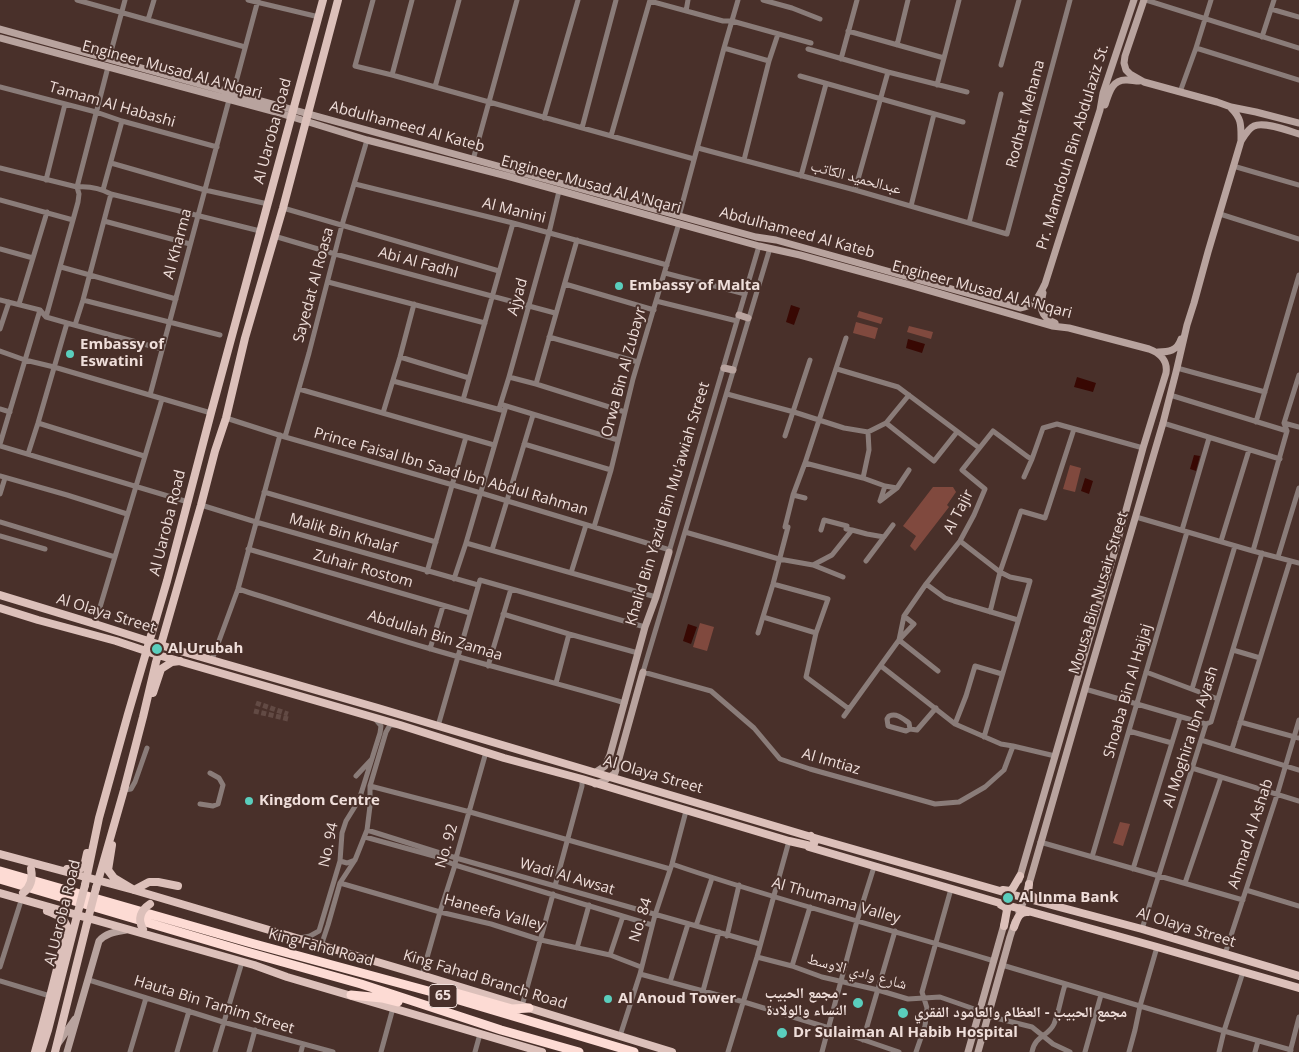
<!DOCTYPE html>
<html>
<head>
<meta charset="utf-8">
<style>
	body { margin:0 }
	canvas { display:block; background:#49302a }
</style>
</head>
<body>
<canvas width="1299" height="1052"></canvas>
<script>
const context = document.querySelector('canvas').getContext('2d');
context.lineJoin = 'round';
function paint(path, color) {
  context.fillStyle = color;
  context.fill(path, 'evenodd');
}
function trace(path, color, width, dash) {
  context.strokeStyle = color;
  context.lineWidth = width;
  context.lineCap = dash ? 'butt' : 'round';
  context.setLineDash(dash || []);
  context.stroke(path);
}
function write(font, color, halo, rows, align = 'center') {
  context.font = font + ' "Open Sans","Noto Naskh Arabic",sans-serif';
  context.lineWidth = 4;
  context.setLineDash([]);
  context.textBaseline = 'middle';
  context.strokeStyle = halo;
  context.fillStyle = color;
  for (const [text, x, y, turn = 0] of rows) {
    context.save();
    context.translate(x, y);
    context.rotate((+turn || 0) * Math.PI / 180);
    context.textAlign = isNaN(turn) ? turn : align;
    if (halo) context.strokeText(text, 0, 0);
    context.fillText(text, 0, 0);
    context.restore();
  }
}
const green = new Path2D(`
	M859,311L883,318L881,324L857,317Z
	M856,322L878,328L875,339L853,333Z
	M909,326L933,332L931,339L907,332Z
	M1070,465L1081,468L1075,492L1063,489Z
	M933,487H953L956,492L947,505L949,507L915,551L910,546L916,536L903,526Z
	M700,623L714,627L707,651L693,647Z
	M1120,822L1130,824L1123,846L1113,843Z`);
const water = new Path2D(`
	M791,305L800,308L794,325L786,322Z
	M908,339L925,344L922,353L906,348Z
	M1077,377L1096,383L1093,392L1074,387Z
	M1194,455L1200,456L1196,471L1190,469Z
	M1085,478L1093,481L1089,494L1081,491Z
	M688,624L697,627L691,644L683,641Z`);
const streetTunnel = new Path2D(`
	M256,703L288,714
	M254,711L288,719`);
const street = new Path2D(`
	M77,0L245,47
	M248,0L319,17
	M373,0L355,66L392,75L694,159
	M763,0L792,8L820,19
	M1146,0L1299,48
	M650,1L723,21H732L811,43
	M1271,9L1299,17
	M686,11L688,0
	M148,20L154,0
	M848,31L944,58
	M1262,37L1274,0
	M897,45L908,0
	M724,48L769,61
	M1196,48L1299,80
	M808,49L888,72L967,92
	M109,59L125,0
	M841,59L857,0
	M1001,65L1019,0
	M392,75L412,0
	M800,76L963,122
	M937,85L959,0
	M0,87L96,112L122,121L217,147
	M435,87L459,0
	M1180,92L1196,48L1211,0
	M233,93L258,0
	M544,118L578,0
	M582,128L616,0
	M611,136L650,0
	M698,148L855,190L1007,234L1070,0
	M473,160L517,0
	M744,160L769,61L778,34
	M111,163L205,190L268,204
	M1233,166L1299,185
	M0,168L77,187C89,186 100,188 111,194L260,231
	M801,176L826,84
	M46,180L65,104
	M355,184L513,223L667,265
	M103,190L122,121
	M855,190L888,72
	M0,200L73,220
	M911,206L934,114
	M283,208L499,271
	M1220,214L1299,239
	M679,216L724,48L738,0
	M104,221L190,244
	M969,223L1001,94
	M274,236L335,254L555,313
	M770,248L643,672L711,691L754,728L780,759L810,769L935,804L959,802L985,787L1004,770L1013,746
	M0,249L33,258
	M61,267L176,299
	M665,273L745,294
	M328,282L485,323
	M565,284L654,310
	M0,300L40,310L46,317L67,323L162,349
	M83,300L220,335
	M656,301L737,321
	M19,304L47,212
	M46,317L78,202L79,194L77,187L108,67
	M75,325L83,300L111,194
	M0,329L9,302
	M549,337L638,362
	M0,351L25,360L54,367L211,413
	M400,357L469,378
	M1177,368L1265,392
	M837,369L898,387L978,447
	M509,377L536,384L625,412
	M393,381L501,410
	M536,384L577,240
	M299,389L494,445
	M727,394L794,412L844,428L868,432L886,423L909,395
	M150,395L229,100
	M1170,395L1287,431
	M463,400L513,223
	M503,405L618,440
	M0,409L10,412
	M499,409L509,377L549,233L559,191
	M383,413L400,357L414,304
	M226,418L285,437L481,493L670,550
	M1256,422L1299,275
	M38,423L144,456
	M886,423L934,461L957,432
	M1163,423L1280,459
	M1284,423L1299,427
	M785,436L810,360
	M285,437L309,353L342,225L367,140
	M0,444L40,310
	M524,444L611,470
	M0,446L188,502
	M28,454L38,423L67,323
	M805,463L846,338
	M0,476L67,495L127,514
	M1024,477L1032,459
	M863,478L869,450L868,432
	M264,492L436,542
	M0,494L5,478
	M793,495L805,498
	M880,501L897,488L909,470
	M880,501L885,486L897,488
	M201,505L256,522L478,585
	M1136,517L1253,551L1299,563
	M0,522L115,557
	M594,527L611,470L633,379L679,223
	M821,530L824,520L847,526L846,529L852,530
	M1182,530L1209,438
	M685,532L779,559L813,565L832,555L852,530L867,534L884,537
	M0,536L45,549
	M960,541L1000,572L1010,577L1030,581L984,737
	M1221,541L1249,450
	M466,543L656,597
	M248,549L470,613
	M492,550L533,415
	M1253,551L1287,431L1284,423L1299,375
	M669,552L759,246
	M1278,557L1299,488
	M866,561L893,525
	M813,565L843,577
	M427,572L466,437
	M571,573L586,525
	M454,579L466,543L506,406
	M773,584L828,599L816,633L806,677L849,709
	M926,584L945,598L954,601L1018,620
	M238,589C302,609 366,630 431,649C496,668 561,684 625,703
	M990,612L1000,572L1021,511L1045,518L1074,429
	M503,614L569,634L638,653
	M904,616L914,624L899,640L938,671
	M763,617L816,633
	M95,624L162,399
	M758,633L773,584L788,527H785L793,495L805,463L863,478L885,486
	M430,649L443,606
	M1233,650L1260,658
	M212,660L238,589L280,435
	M488,666L511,589
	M881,666L955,724L1001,744L1013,746L1055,756
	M1146,672L1218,699
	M556,683L569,634
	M1085,689L1206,724
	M1192,689L1235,546
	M844,716L899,640L904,616L926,584L960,541L974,515L985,489L962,470L993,431L1028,457L1032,459L1043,428L1057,424L1143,448
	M1240,722L1299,738
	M955,724L966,696L975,666L1002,674
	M438,726L480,580L645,627
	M910,729L909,723C902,718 897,713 889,716L887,719L888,726L906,731L910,729L917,730L936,708
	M1129,731L1172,743
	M1201,740L1299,770
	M1232,749L1290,561
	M1192,768L1299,801
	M356,776L371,760
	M370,786L470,812L670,869
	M124,790L131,789L135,782L147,748
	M200,804L213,806L218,804L223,785L219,778L210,773
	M367,830L456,858L760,944
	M365,837L434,856L455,865L652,925
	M1040,842L1243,900
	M1092,857L1187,532
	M340,861L347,863L355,860
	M672,864C778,901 887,928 994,961
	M1133,869L1180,717
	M340,883L440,912L491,924L541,940L610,955L641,967
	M1185,883L1221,777
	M555,886L582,786V779
	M1246,890L1299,906
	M696,926L712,878
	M1142,929L1206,724L1211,722L1262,553
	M727,936L739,885
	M300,938L310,936L319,931L340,861L342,833L346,821L359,800L380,733L381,726L376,720
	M321,946L328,925L340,883L355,860L367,830L370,806V786L386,732L390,725H396
	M577,948L589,905
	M1225,954L1277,795L1299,720
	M610,955L623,916
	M757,957L792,966L822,977L878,990L908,999L940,997L980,1011
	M1002,965L1224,1031L1291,1050
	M792,966L810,907
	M0,967L20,904
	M640,974L744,1002L829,1028L899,1052
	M422,975L440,912L455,865L456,858L486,752
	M89,980L223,1022L333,1052
	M0,981L50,996
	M670,982L688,924
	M703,991L719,932
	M522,1006L553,894
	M988,1016L1032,1027L1053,1044L1070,1052
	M620,1036L640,974L655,915L672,864L686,811
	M863,1040L895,931
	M130,1052L146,998
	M177,1052L189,1011
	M215,1052L242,962
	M249,1052L255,1030
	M301,1052L303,1044
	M381,1052L393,1008
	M475,1052L480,1034
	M728,1052L757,957L789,841
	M822,1052L857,921L874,867
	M916,1052L925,1026L927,1008L922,992L951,889
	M1032,1052C1035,1035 1048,1037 1054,1024C1059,1012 1061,997 1065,985
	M1085,1052L1101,995
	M1129,1052L1135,1030L1140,1006L1157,947
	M1219,1052L1224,1031L1243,972
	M1255,1052L1258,1041
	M1290,1052L1299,1017`);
const secondary = new Path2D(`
	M1144,0L1125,56L1124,63L1126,70L1130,74L1144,82L1217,102L1231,107L1256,112L1299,123
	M0,29L756,237L776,240L1020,308C1036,305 1038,297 1045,284L1100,110L1103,93L1134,0
	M0,38L276,112L367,140L507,176L759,246L800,255L910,285L1052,326L1069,328L1149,349C1160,353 1168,361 1166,373L1143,448L1117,543L1019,880
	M1105,105C1109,93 1112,79 1127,80C1131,80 1135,81 1139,81
	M1231,108C1242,119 1241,125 1241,141
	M1043,293C1040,307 1039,316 1055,323
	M739,315L748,318
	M1158,352C1169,352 1177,351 1181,339
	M724,368L733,370
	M596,772L605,766L610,755L645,627L656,597L669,552
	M595,784L604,781L615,773L643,672
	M1019,912L1025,898L1085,689L1163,423L1177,368L1187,325L1194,303L1208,252L1241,141C1244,136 1249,128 1254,126C1264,121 1289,131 1299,134
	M57,1045L75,1019
	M67,1052L99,941C106,933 115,932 126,930
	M968,1052L1005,921
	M978,1052L1010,937L1015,922`);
const primary = new Path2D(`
	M0,595L95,624L170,648L378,708L818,839L1014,895L1142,929L1299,976
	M0,608L38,620L116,641L158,655L400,725L504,758L582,779L789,841L811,846H813L815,841L811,836
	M153,693L161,669L172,662L180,661
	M112,845L108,870L114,878L134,890L149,882H158L178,886
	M809,847L1010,906L1157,947L1299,988
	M0,854L134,890L428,977L672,1052
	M67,869L75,870L82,868L85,862L87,853
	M1029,884L1028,893L1035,898
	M85,885L99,818L128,714L167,581L211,413L323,0
	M96,888L124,790L143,717L156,662L201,505L215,451L226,418L245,338L283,208L338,0
	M1003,890L1010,891L1013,888L1020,876
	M0,893L254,965L287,977L542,1052
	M1001,905L1005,907L1007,910L1004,926
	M1014,927C1017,919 1019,911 1028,912
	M35,1052C44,1021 52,989 60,957C63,947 69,938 67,928C66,918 55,914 47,911
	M41,1052L48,1030L78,912
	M55,1052L89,915`);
const highway = new Path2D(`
	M0,871L251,943L432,992L634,1052
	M0,879L247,952L361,984L501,1030L579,1052
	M456,993L512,1009L529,1008
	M351,995L382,998L398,1002`);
const primaryBridge = new Path2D(`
	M23,893C31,887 33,879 31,869
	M78,912L85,885
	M89,915L96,888
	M143,929C137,919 141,910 150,904`);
const markers = [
	[619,286,5,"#5acebd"],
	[70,354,5,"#5acebd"],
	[157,649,6,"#5acebd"],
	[249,801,5,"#5acebd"],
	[1008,898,6,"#5acebd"],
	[608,999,5,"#5acebd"],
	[858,1003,6,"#5acebd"],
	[903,1013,6,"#5acebd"],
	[782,1033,6,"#5acebd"]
];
const shields = [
	[443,996,28]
];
const shieldNames = [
	["65",443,996]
];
const streetNames = [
	["Engineer Musad Al A'Nqari",172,70,15],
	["Tamam Al Habashi",112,105,16],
	["Rodhat Mehana",1026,114,-75],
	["Abdulhameed Al Kateb",407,127,15],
	["Al Uaroba Road",273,131,-75],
	["Pr. Mamdouh Bin Abdulaziz St.",1073,147,-73],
	["عبدالحميد الكاتب",856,178,15],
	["Engineer Musad Al A'Nqari",591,185,15],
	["Al Manini",514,211,14],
	["Abdulhameed Al Kateb",797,233,15],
	["Al Kharma",178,244,-75],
	["Abi Al Fadhl",418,263,15],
	["Sayedat Al Roasa",314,285,-75],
	["Engineer Musad Al A'Nqari",982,290,15],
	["Ajyad",518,297,-74],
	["Orwa Bin Al Zubayr",624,372,-75],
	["Prince Faisal Ibn Saad Ibn Abdul Rahman",451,472,16],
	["Khalid Bin Yazid Bin Mu'awiah Street",668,504,-73],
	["Al Tajir",959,512,-63],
	["Al Uaroba Road",168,523,-76],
	["Malik Bin Khalaf",343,534,16],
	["Zuhair Rostom",363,569,16],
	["Mousa Bin Nusair Street",1099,593,-73],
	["Al Olaya Street",106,614,17],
	["Abdullah Bin Zamaa",435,636,17],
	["Shoaba Bin Al Hajjaj",1128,691,-74],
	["Al Moghira Ibn Ayash",1191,737,-72],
	["Al Imtiaz",831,762,16],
	["Al Olaya Street",653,775,16],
	["Ahmad Al Ashab",1251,834,-72],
	["No. 94",329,845,-78],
	["No. 92",447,846,-74],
	["Wadi Al Awsat",567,877,16],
	["Al Thumama Valley",836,901,16],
	["Al Uaroba Road",63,913,-76],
	["Haneefa Valley",494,913,15],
	["No. 84",641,920,-73],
	["Al Olaya Street",1186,928,17],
	["King Fahd Road",321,948,15],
	["شارع وادي الاوسط",857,972,15],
	["King Fahad Branch Road",485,980,17],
	["Hauta Bin Tamim Street",214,1005,17]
];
const poiNames = [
	["Embassy of Malta",629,286],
	["Embassy of",80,345],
	["Eswatini",80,362],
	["Al Urubah",168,649],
	["Kingdom Centre",259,801],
	["Al Inma Bank",1019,898],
	["مجمع الحبيب -",847,994,"right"],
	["النساء والولادة",847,1011,"right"],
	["Al Anoud Tower",618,999],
	["مجمع الحبيب - العظام والعامود الفقري",914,1013],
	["Dr Sulaiman Al Habib Hospital",793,1033]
];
paint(green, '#80493e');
paint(water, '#380803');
trace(streetTunnel, '#624a44', 5, [5, 2.5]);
trace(street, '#8a7c79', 5);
trace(secondary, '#b8a39e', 7);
trace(primary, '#dcc0ba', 8);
trace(highway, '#fddbd4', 9);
trace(primaryBridge, '#dcc0ba', 8);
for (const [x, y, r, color] of markers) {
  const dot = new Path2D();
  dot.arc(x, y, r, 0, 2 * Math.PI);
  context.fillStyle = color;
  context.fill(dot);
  trace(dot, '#49302a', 2);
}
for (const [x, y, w] of shields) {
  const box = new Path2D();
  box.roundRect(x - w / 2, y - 11.5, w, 23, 4);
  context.fillStyle = '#49302a';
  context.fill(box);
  trace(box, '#efdeda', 1);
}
write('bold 14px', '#efdeda', null, shieldNames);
write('15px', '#efdeda', '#49302a', streetNames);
write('bold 15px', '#efdeda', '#49302a', poiNames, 'left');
</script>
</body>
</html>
